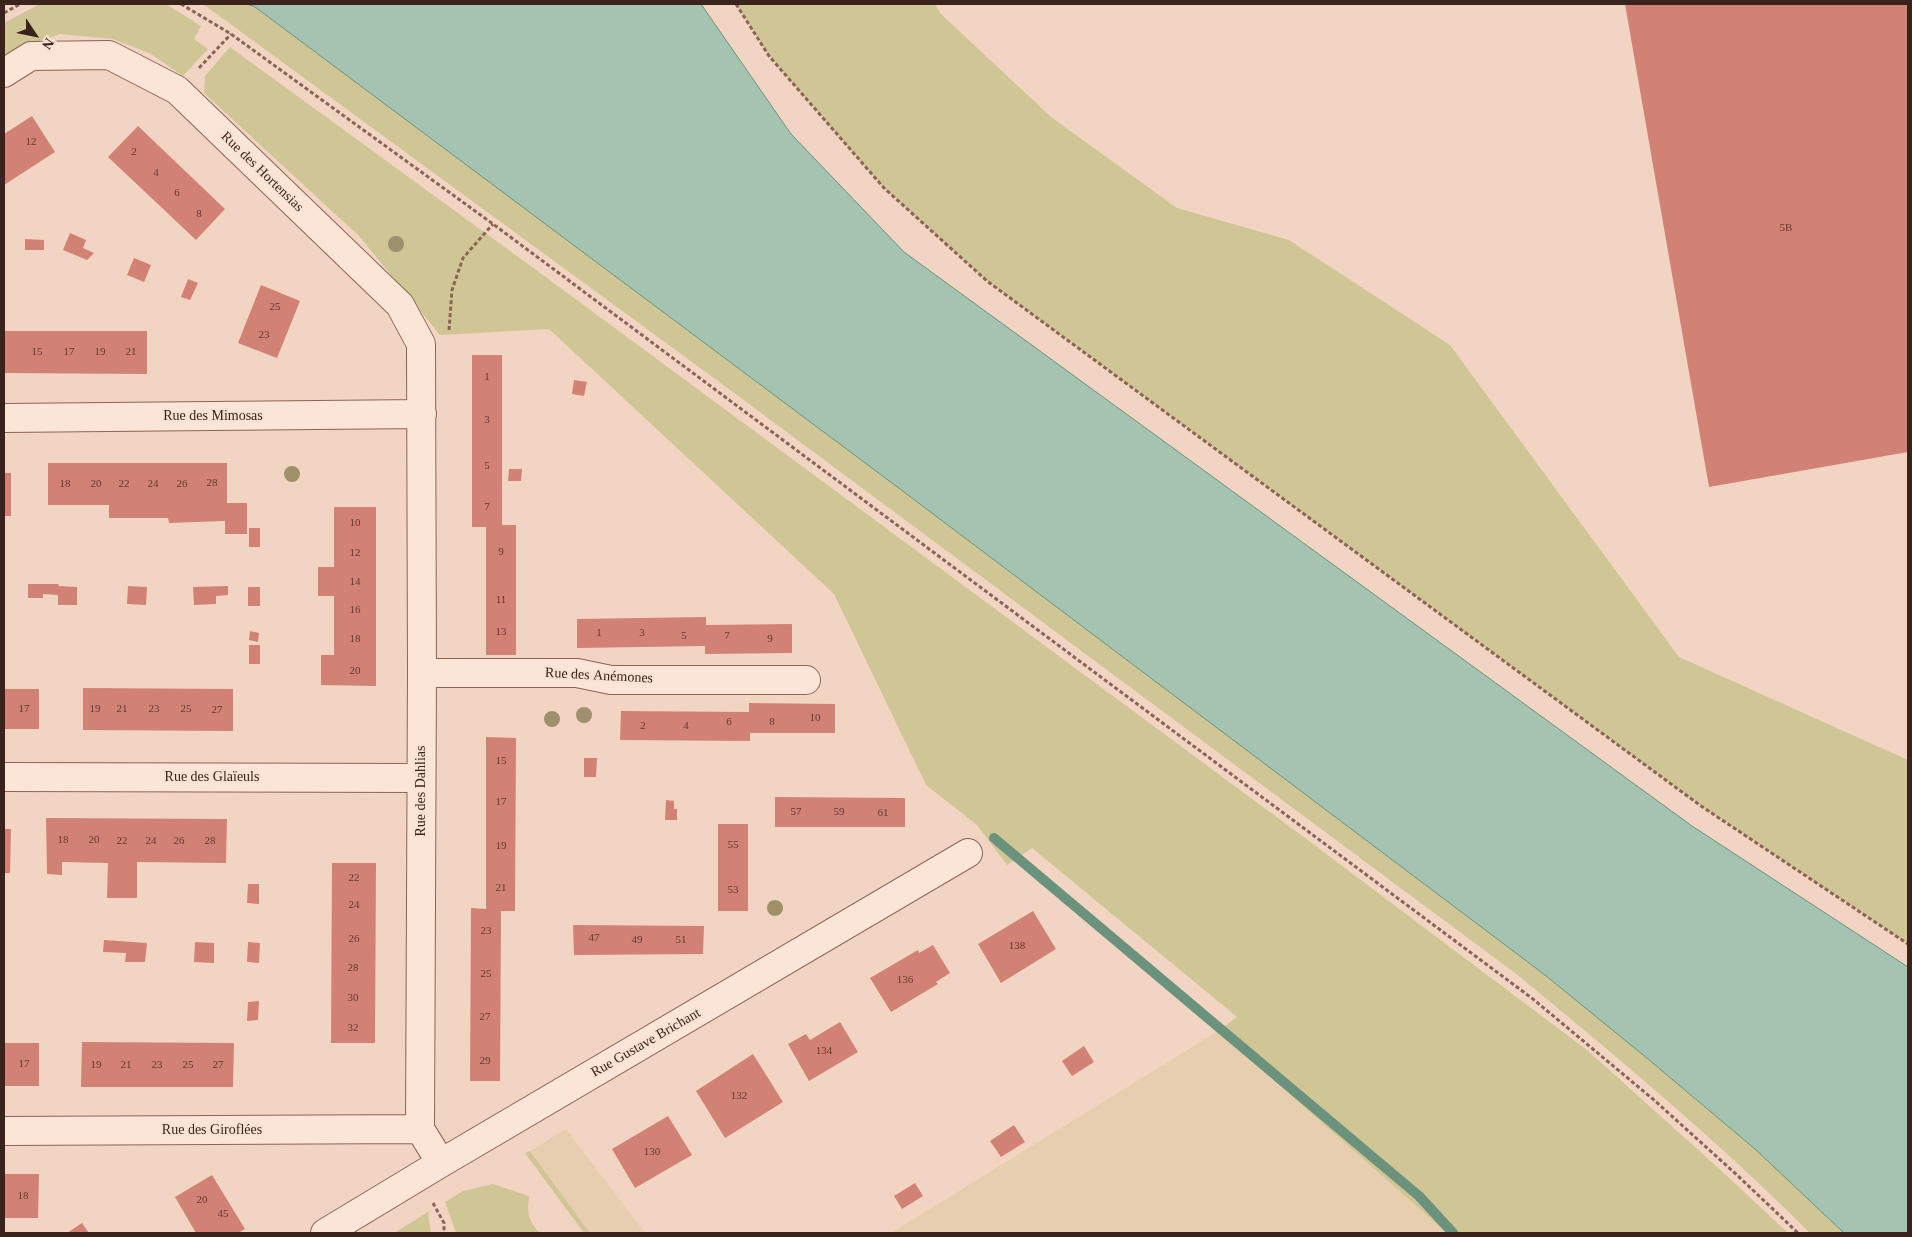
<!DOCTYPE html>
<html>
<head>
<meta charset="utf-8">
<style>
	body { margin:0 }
	#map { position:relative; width:1912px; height:1237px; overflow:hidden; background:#f1d5c2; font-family:Georgia,serif }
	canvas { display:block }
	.frame { position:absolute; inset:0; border:5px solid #3b231d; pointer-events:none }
	.north { position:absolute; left:10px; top:10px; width:50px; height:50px; -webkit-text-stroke:4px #f8e2d2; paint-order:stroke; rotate:124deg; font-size:14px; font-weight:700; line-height:20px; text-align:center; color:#3b231d }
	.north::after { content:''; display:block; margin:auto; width:18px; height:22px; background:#3b231d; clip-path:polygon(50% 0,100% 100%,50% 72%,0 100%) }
</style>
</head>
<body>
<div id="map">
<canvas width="1912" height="1237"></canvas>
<div class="frame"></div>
<div class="north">N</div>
</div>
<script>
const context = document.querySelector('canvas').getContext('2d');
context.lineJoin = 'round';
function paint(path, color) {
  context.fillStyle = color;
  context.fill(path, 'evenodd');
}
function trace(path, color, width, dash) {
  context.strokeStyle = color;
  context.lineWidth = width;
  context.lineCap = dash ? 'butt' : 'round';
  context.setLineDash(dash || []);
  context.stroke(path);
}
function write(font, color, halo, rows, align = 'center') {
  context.font = font + ' Georgia,serif';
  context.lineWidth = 4.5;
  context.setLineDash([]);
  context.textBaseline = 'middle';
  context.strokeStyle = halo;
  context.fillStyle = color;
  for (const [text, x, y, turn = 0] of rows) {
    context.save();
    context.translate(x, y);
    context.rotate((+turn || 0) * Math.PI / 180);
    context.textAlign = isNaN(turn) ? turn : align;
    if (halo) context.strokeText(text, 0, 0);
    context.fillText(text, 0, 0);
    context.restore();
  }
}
const farmland = new Path2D(`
	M1218,1031L1447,1233H891Z
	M566,1129L645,1233H590L530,1151Z`);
const green = new Path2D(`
	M40,4H166L201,26L194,39L208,49L183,76L151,54L113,39L60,34L4,55V23Z
	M203,4H248L255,7L900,489L1545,975L1648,1059L1755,1149L1844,1233H1810C1717,1140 1616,1056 1515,973L722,384Z
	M736,4H935L940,13L1051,117L1177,208L1289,240L1450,345L1679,657L1908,760V944L1701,806L987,281L884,188L769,56Z
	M230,47L543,275L898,537L1309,841L1587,1050L1725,1174L1788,1233H1447L1218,1031L1237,1017L1032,848L1007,865L977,825L926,785L834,594L549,329L440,335L360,237L204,93L205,76Z
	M530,1151L590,1233H584L525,1153Z
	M493,1184L529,1196C527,1214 528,1220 540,1233H456L445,1202L463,1191Z
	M428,1212L431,1233H394Z`);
const water = new Path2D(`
	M248,4H701L791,134L904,252L1692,826L1908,967V1233H1844L1755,1149L1648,1059L1545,975L900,489L255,7Z`);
const stream = new Path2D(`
	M994,838L1419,1196L1453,1233`);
const building = new Path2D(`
	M1625,4H1908V452L1709,487Z
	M32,116L55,152L4,185V134Z
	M138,126L225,209L196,240L108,157Z
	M70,233L86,240L83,248L94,253L87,260L63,250Z
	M25,239L44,240V250H25Z
	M134,258L151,265L144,282L127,275Z
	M188,279L198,283L190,300L181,297Z
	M261,285L300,301L277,358L238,343Z
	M4,331H147V374L4,373Z
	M472,355H502V525H516V655H486V527H472Z
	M574,380L587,382L584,396L572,394Z
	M48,463H227V503H247V534H225V521L169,523L168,518H109V505H48Z
	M509,469H522L521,481H508Z
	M4,473H11V516H4Z
	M334,507H376V686L321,685V655H334V596H318V567H334Z
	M249,528H260V547H249Z
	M28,584H58L59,586L77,587V605H58V595L43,594V598H28Z
	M128,586L147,587L146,605L127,604Z
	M228,586V595L216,596V604L194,605L193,587Z
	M248,587H260V606H248Z
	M706,617V625L792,624V653L705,654V646L577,648V619Z
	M250,631L259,633L258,642L249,640Z
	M249,645H260V664H249Z
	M83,688L233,689V731L83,730Z
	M4,689H39V729H4Z
	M749,703L835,704V733H750V741L620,740L621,711L749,712Z
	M486,737L516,738L515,911H501L500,1081H470L471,908L486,909Z
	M584,758H597L596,777H584Z
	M775,797L905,798V827H775Z
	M666,800L674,801V809H677V820H665Z
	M46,818L227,819L226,863L137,862V898H107L108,863L62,862V875L47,874Z
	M718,824H748V911H718Z
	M4,829H11L10,873H4Z
	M332,863H376L375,1043H331Z
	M248,884H259V904L247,903Z
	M1033,911L1056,949L1001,983L978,944Z
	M573,925L704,926L703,954L574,955Z
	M104,940L147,943L145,962H125L126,953L103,952Z
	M195,942L214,943V963L194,962Z
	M248,942L260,943L259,963L247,962Z
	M933,945L950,973L936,982L938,984L891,1012L870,978L918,950L919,953Z
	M259,1001L258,1020L247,1021L248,1002Z
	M840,1022L858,1052L809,1081L788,1044L806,1034L810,1040Z
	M82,1042L234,1043L233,1087H81Z
	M4,1043H39V1086H4Z
	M1084,1046L1094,1062L1072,1076L1062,1061Z
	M753,1054L783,1102L725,1138L696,1091Z
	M668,1116L692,1155L635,1188L612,1149Z
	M1014,1125L1025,1142L1001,1157L990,1141Z
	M4,1174H39L38,1218H4Z
	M212,1175L245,1229L238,1233H196L175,1197Z
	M915,1183L923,1196L902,1209L894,1196Z
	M82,1223L89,1233H67Z`);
const path = new Path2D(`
	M181,4L231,34L493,224L1533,999L1654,1100L1737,1175L1798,1233
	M736,4L769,56L884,188L987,281L1701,806L1908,944
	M4,13L20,4
	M199,68L231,34
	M449,330L452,290L463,258L493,224
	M433,1203L444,1223V1233`);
const street = new Path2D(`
	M4,73L31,56L109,55L177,90L400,305L421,344L422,673L420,1129L441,1163
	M4,418L422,414
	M422,673H577L611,680H806
	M4,777L421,778
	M4,1131L420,1129
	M325,1233L441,1163L968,853`);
const trees = [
	[396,244],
	[292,474],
	[584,715],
	[552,719],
	[775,908]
];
const numberNames = [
	["12",31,142],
	["2",134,152],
	["4",156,173],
	["6",177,193],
	["8",199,214],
	["5B",1786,228],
	["25",275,307],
	["23",264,335],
	["15",37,352],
	["17",69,352],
	["19",100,352],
	["21",131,352],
	["1",487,377],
	["3",487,420],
	["5",487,466],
	["28",212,483],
	["18",65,484],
	["20",96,484],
	["22",124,484],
	["24",153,484],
	["26",182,484],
	["7",487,507],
	["10",355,523],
	["9",501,552],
	["12",355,553],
	["14",355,582],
	["11",501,600],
	["16",355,610],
	["13",501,632],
	["1",599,633],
	["3",642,633],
	["5",684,636],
	["7",727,636],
	["18",355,639],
	["9",770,639],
	["20",355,671],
	["17",24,709],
	["19",95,709],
	["21",122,709],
	["23",154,709],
	["25",186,709],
	["27",217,710],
	["10",815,718],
	["6",729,722],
	["8",772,722],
	["2",643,726],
	["4",686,726],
	["15",501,761],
	["17",501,802],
	["57",796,812],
	["59",839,812],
	["61",883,813],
	["18",63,840],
	["20",94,840],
	["22",122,841],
	["24",151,841],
	["26",179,841],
	["28",210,841],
	["55",733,845],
	["19",501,846],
	["22",354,878],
	["21",501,888],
	["53",733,890],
	["24",354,905],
	["23",486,931],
	["47",594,938],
	["26",354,939],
	["49",637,940],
	["51",681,940],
	["138",1017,946],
	["28",353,968],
	["25",486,974],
	["136",905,980],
	["30",353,998],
	["27",485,1017],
	["32",353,1028],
	["134",824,1051],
	["29",485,1061],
	["17",24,1064],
	["19",96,1065],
	["21",126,1065],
	["23",157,1065],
	["25",188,1065],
	["27",218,1065],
	["132",739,1096],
	["130",652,1152],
	["18",23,1196],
	["20",202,1200],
	["45",223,1214]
];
const streetNames = [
	["Rue des Hortensias",262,172,44],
	["Rue des Mimosas",213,416],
	["Rue des Anémones",599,676,3],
	["Rue des Glaïeuls",212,777],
	["Rue des Dahlias",421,791,-90],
	["Rue Gustave Brichant",646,1043,-30],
	["Rue des Giroflées",212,1130]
];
paint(farmland, '#e7ceae');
paint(green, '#d0c695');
paint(water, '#a4c3b1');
trace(water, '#6a927d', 1);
trace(stream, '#6a927d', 10);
paint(building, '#d28175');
trace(street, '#8c6457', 30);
trace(path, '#8c6457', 3, [4, 2.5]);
trace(street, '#fbe5d6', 28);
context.fillStyle = '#9d906a';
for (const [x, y] of trees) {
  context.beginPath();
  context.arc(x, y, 8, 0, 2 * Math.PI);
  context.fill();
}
write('11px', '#613a33', null, numberNames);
write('14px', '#3b231d', '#f8e2d2', streetNames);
</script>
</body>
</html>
